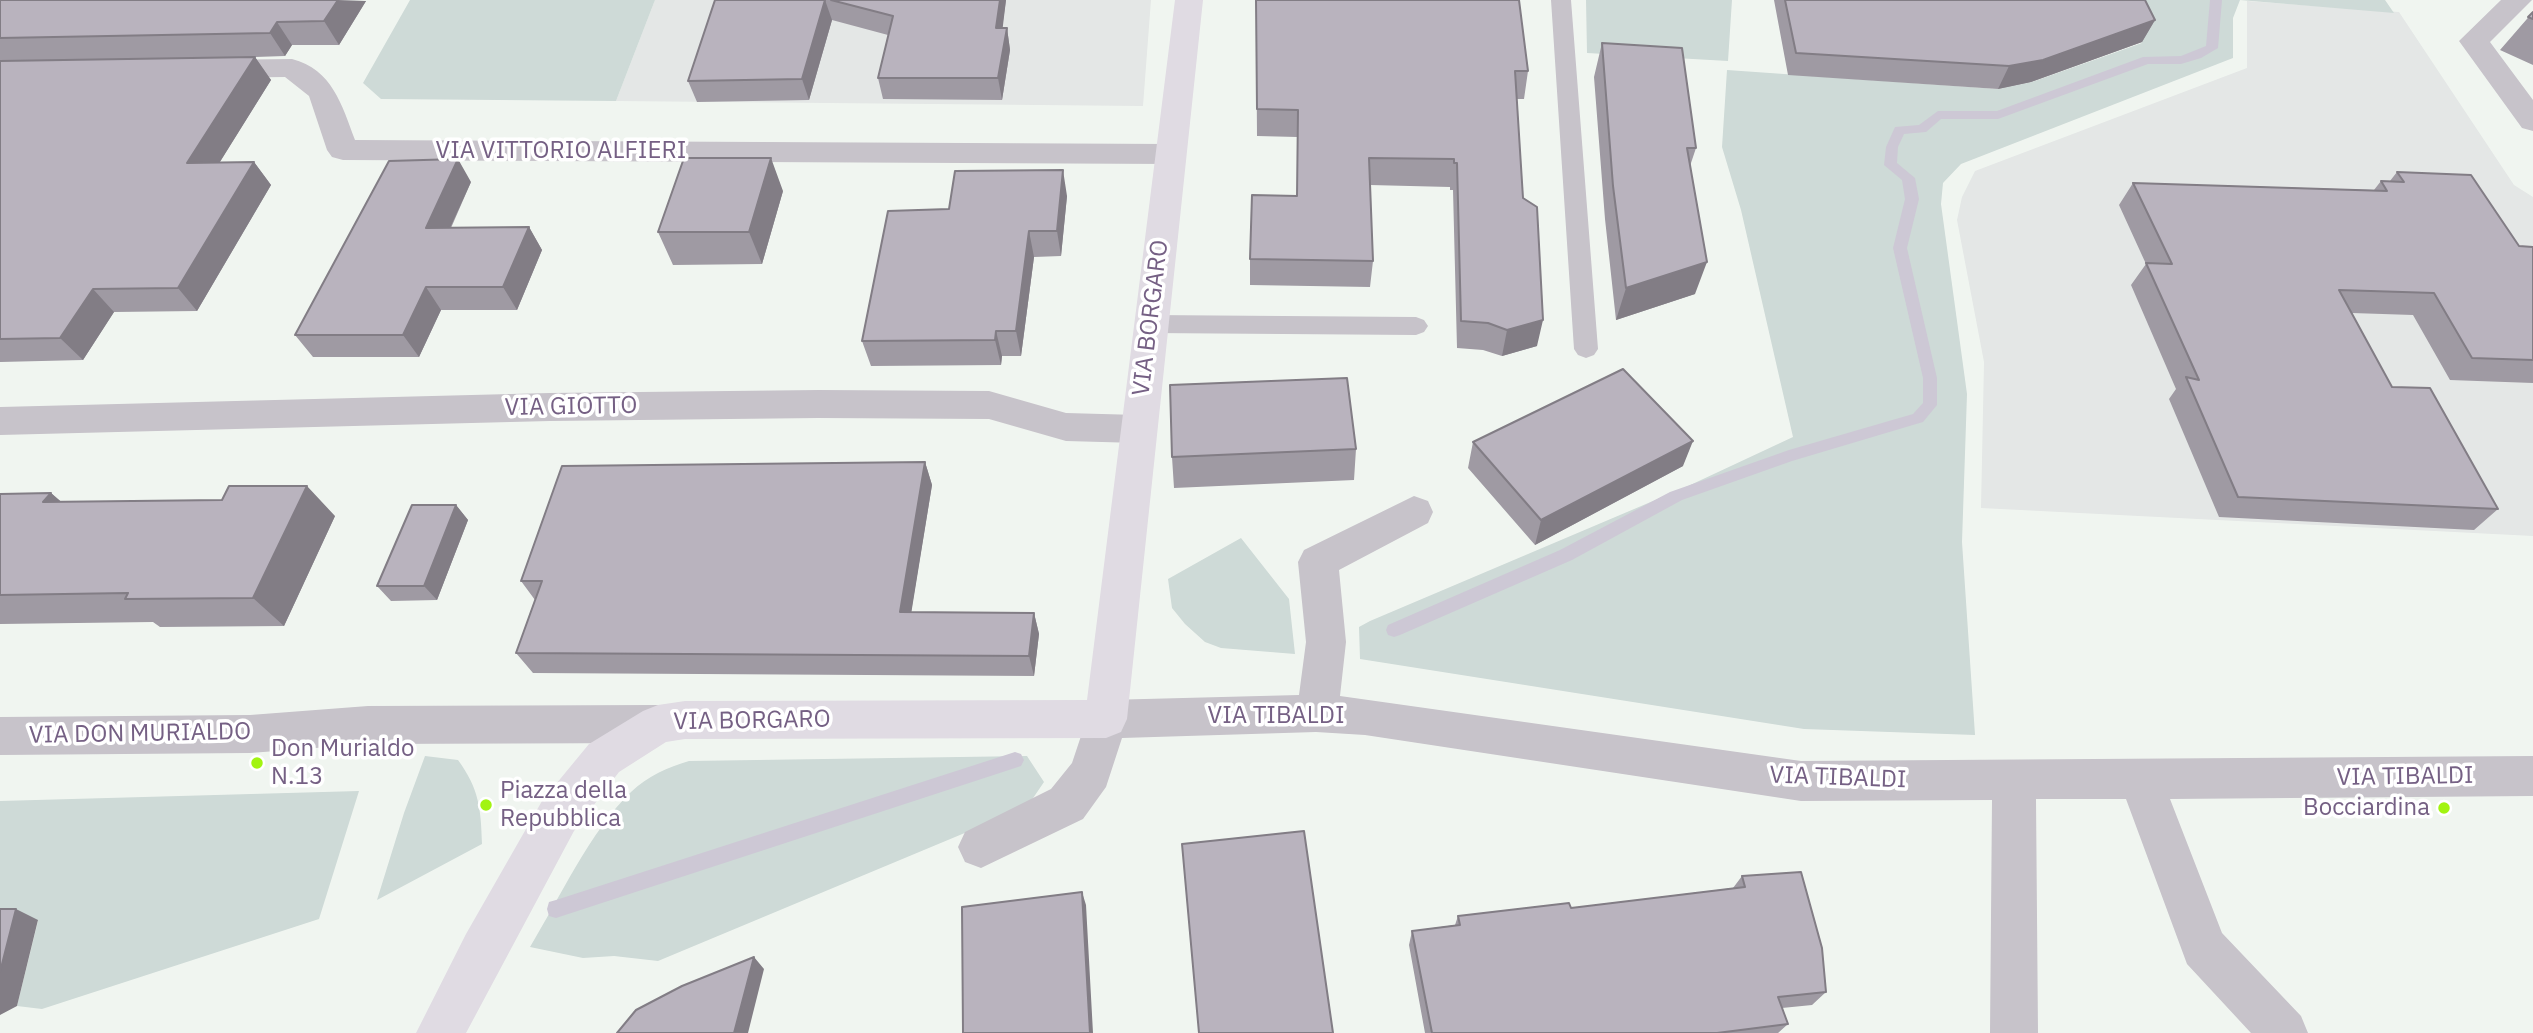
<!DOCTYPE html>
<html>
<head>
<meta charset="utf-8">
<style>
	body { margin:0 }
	canvas { display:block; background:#f0f5f0 }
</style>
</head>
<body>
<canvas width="2533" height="1033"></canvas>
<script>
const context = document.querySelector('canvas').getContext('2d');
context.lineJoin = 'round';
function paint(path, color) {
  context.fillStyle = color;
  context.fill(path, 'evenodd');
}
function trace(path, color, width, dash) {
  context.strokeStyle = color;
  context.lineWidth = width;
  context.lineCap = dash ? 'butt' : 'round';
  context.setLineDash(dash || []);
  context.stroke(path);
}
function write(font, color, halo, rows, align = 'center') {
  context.font = font + ' "IBM Plex Sans",sans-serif';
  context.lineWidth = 7;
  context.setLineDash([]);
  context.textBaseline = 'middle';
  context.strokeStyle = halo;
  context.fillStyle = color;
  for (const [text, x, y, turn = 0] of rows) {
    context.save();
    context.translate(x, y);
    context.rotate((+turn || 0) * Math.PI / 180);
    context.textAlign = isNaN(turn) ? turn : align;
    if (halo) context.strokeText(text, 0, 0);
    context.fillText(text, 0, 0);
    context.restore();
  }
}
const built = new Path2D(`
	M655,0H1151L1143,106L616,101Z
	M2247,1L2399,12L2514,185L2533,197V536L1981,508L1984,362L1957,220L1962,197L1975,171L2247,68Z`);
const green = new Path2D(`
	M410,0H655L616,101L381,99L363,83Z
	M1586,0H1732L1728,61L1587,53Z
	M2119,0H2216L2219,3L2218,0H2385L2394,13L2240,0L2233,18V58L1961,164L1943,183L1941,204L1967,394L1962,542L1975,735L1804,729L1360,659L1359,627L1370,621L1686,487L1793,437L1741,210L1722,147L1727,70L1998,89L2032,82L2142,43Z
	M1241,538L1289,599L1295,654L1221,648L1205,642L1185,624L1172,608L1168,579Z
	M425,756L458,760C479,789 481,808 482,844L377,900L404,813Z
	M1027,756L1044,782L1027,807L658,961L614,956L583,958L530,947C559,899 591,830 631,792C648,776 668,767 689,761Z
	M359,791L319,919L42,1009L17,1006L38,921L0,920V801Z`);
const stream = new Path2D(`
	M2210,0H2222L2218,48L2201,58L2181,64H2148L1998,119H1941L1926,132L1904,134L1898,147L1897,163L1915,178L1919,199L1907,248L1937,378V405L1923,422L1792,461L1682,500L1572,560L1400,635L1394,637L1388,635L1386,630L1388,625L1560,550L1670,492L1789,450L1913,414L1923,403V378L1893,248L1905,199L1902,180L1884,165L1886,147L1895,127L1919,125L1938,111H1997L2143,57L2181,56L2206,46Z
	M1015,752L1021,754L1024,760L1021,766L1015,768L556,918L549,916L547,909L549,902L556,900Z`);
const lane = new Path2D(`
	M1551,0H1571L1598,349L1594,355L1586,358L1578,355L1574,349Z
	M1150,315L1416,317L1424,320L1428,326L1424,332L1416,335L1150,333L1142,330L1138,324L1142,318Z`);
const street = new Path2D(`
	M2501,0H2532L2490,42L2533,100V131L2522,128L2459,41Z
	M292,59C332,69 342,105 355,140L1170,144L1181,147L1186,154L1181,161L1170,164L343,160L332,157L327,150L309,96L285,77L210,78L200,76L195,69L200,62L210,60Z
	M819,390L989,391L1066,413L1138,415L1151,419L1156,429L1151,439L1138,443L1066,441L989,419L819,418L550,421L0,435V407L550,393Z
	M1414,496L1428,501L1433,512L1428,523L1339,570L1346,642L1340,696L1801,761L2533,756V796L2170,799L2222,933L2301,1016L2308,1033H2251L2187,964L2126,799H2036L2038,1033H1990L1992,800L1801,801L1365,735L1316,732L1122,738L1106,787L1083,819L981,868L965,862L958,847L965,832L1051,789L1072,763L1091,706L1106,700L1299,695L1306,642L1298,562L1304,550Z
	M658,705L673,711L679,724L673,737L658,743L368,744L250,753L0,755V717L250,715L368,706Z`);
const secondary = new Path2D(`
	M1175,0H1203L1127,719L1121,732L1106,738L685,739L666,742L619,772L574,831L466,1033H416L466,934L542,801L589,744L643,711L658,705L685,701L1087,700Z`);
const wall = new Path2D(`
	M0,0L366,1L339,45H292L285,56L255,57L271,80L219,163L254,162L271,185L197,311L114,312L83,360L0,362Z
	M715,0H1006L1002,28H1007L1010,50L1002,100L883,99L878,78L888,35L832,20L809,100L697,102L688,81Z
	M1256,0L1528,71L1524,99H1517L1523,198L1537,346L1502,356L1483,350L1457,348L1453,190H1450V187L1370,185L1373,261L1370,287L1250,285V259L1297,196V137L1257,136Z
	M1774,0H2145L2155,20L2142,42L2031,82L1998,89L1788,75Z
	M2533,12V65L2500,50Z
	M1602,43L1696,148L1690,166L1695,294L1616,320L1605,219L1594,77Z
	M2397,172L2519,246L2533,247V383L2450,380L2413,315L2352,313L2392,387L2498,509L2474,530L2219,517L2169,399L2176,389L2131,285L2146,264L2119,205L2133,183L2374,190L2381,181H2390Z
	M471,182L451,228L529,227L542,250L517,310H441L419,357H313L295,335Z
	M783,191L762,264L673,265L658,232Z
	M1067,196L1061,256L1034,257L1021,356H1002L1001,365L871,366L862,341L949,209Z
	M1473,442L1683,466L1535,545L1468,468Z
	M1356,449L1354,480L1174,488L1172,457Z
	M925,462L932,485L911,612L1034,613L1039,634L1034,676L533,673L516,653L535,600L521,581Z
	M51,493L61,502L335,516L284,626L160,627L153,622L0,624V494Z
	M456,505L468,520L437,600L391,601L377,586Z
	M1742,876L1826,992L1812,1005L1782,1008L1788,1024L1778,1033H1425L1409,945L1412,931L1455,925L1458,916L1571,908L1733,888Z`);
const shadedWall = new Path2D(`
	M338,0L366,1L339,45L324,21Z
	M825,0L832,20L809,100L802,79Z
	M1000,0H1006L1000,50L996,28Z
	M2155,20L2142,42L2031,82L1998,89L2009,66Z
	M277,22L292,45L285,56L270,33Z
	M1007,28L1010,50L1002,100L998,78Z
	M255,57L271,80L205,186L187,163Z
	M771,158L783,191L762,264L749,232Z
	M458,159L471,182L440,250L426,228Z
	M254,162L271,185L197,311L178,288Z
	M1063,170L1067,196L1061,256L1057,231Z
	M529,227L542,250L517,310L503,287Z
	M1029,231L1034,257L1021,356L1016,331Z
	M1707,262L1695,294L1616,320L1626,288Z
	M426,287L441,310L419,357L403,335Z
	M93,289L114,312L83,360L60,338Z
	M1543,320L1537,346L1502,356L1507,330Z
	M996,331L1002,356L1001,365L995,340Z
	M1693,441L1683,466L1535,545L1541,520Z
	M925,462L932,485L908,633L900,612Z
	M307,486L335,516L284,626L253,598Z
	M51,493L86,523L43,502Z
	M456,505L468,520L437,600L424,586Z
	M1034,613L1039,634L1034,676L1029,656Z
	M1082,892L1086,905L1093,1033H1090Z
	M16,909L38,920L17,1006L0,1015V972Z
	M754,957L764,969L748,1033H734Z`);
const building = new Path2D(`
	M0,0H338L324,21L277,22L270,33L0,38Z
	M715,0H825L802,79L688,81Z
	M831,0H1000L996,28H1007L998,78H878L893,16Z
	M1256,0H1519L1528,71H1515L1523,198L1537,207L1543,320L1507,330L1488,323L1461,321L1457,163H1454V159L1369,158L1373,261L1250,259L1252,195L1297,196L1298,110L1257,109Z
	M1785,0H2145L2155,20L2043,60L2009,66L1796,53Z
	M2533,12V19L2528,17Z
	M1602,43L1682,48L1696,148H1687L1707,262L1626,288L1613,186Z
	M255,57L187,163L254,162L178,288L93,289L60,338L0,339V61Z
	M684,158H771L749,232H658Z
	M458,159L426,228L529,227L503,287H426L403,335H295L389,161Z
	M1063,170L1057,231H1029L1016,331H996L995,340L862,341L888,211L949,209L955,171Z
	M2397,172L2471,175L2519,246L2533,247V360L2472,358L2434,293L2339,290L2392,387L2430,388L2498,509L2238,497L2186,377L2199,380L2146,263L2172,264L2133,183L2387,191L2381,181L2404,182Z
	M1623,369L1693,441L1541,520L1473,442Z
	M1347,378L1356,449L1172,457L1170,385Z
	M925,462L900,612L1034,613L1029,656L516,653L542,581H521L562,466Z
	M229,486H307L253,598L125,599L128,593L0,595V494L51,493L43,502L222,500Z
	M412,505H456L424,586H377Z
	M1304,831L1333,1033H1199L1182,844Z
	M1801,872L1822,948L1826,992L1778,997L1788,1024L1717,1033H1432L1412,931L1460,925L1458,916L1569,903L1571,908L1745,887L1742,876Z
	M1082,892L1090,1033H963L962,907Z
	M0,909H16L0,972Z
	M754,957L734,1033H617L636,1010L682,986Z`);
const markers = [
	[257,763,7,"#a2f411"],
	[486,805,7,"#a2f411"],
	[2444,808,7,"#a2f411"]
];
const streetNames = [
	["VIA VITTORIO ALFIERI",561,151],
	["VIA BORGARO",1151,318,-83],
	["VIA GIOTTO",571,407,-1],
	["VIA TIBALDI",1276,716],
	["VIA BORGARO",752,721,-1],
	["VIA DON MURIALDO",140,734,-1],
	["VIA TIBALDI",2405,777,-1],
	["VIA TIBALDI",1838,778,2]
];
const poiNames = [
	["Don Murialdo",271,749],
	["N.13",271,777],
	["Piazza della",500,791],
	["Repubblica",500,819],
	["Bocciardina",2430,808,"right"]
];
paint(built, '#e4e7e6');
paint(green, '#cedad7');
paint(stream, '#cdc8d5');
paint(lane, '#c7c3ca');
paint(street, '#c7c3ca');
paint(secondary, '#e0dbe3');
paint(wall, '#9f9aa3');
paint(shadedWall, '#827d85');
paint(building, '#b9b3be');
trace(building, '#827d85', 2);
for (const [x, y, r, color] of markers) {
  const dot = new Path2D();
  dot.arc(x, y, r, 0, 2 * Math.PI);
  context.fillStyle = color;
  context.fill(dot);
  trace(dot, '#fff', 2.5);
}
write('24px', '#756084', '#fff', streetNames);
write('24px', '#756084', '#fff', poiNames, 'left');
</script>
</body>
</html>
